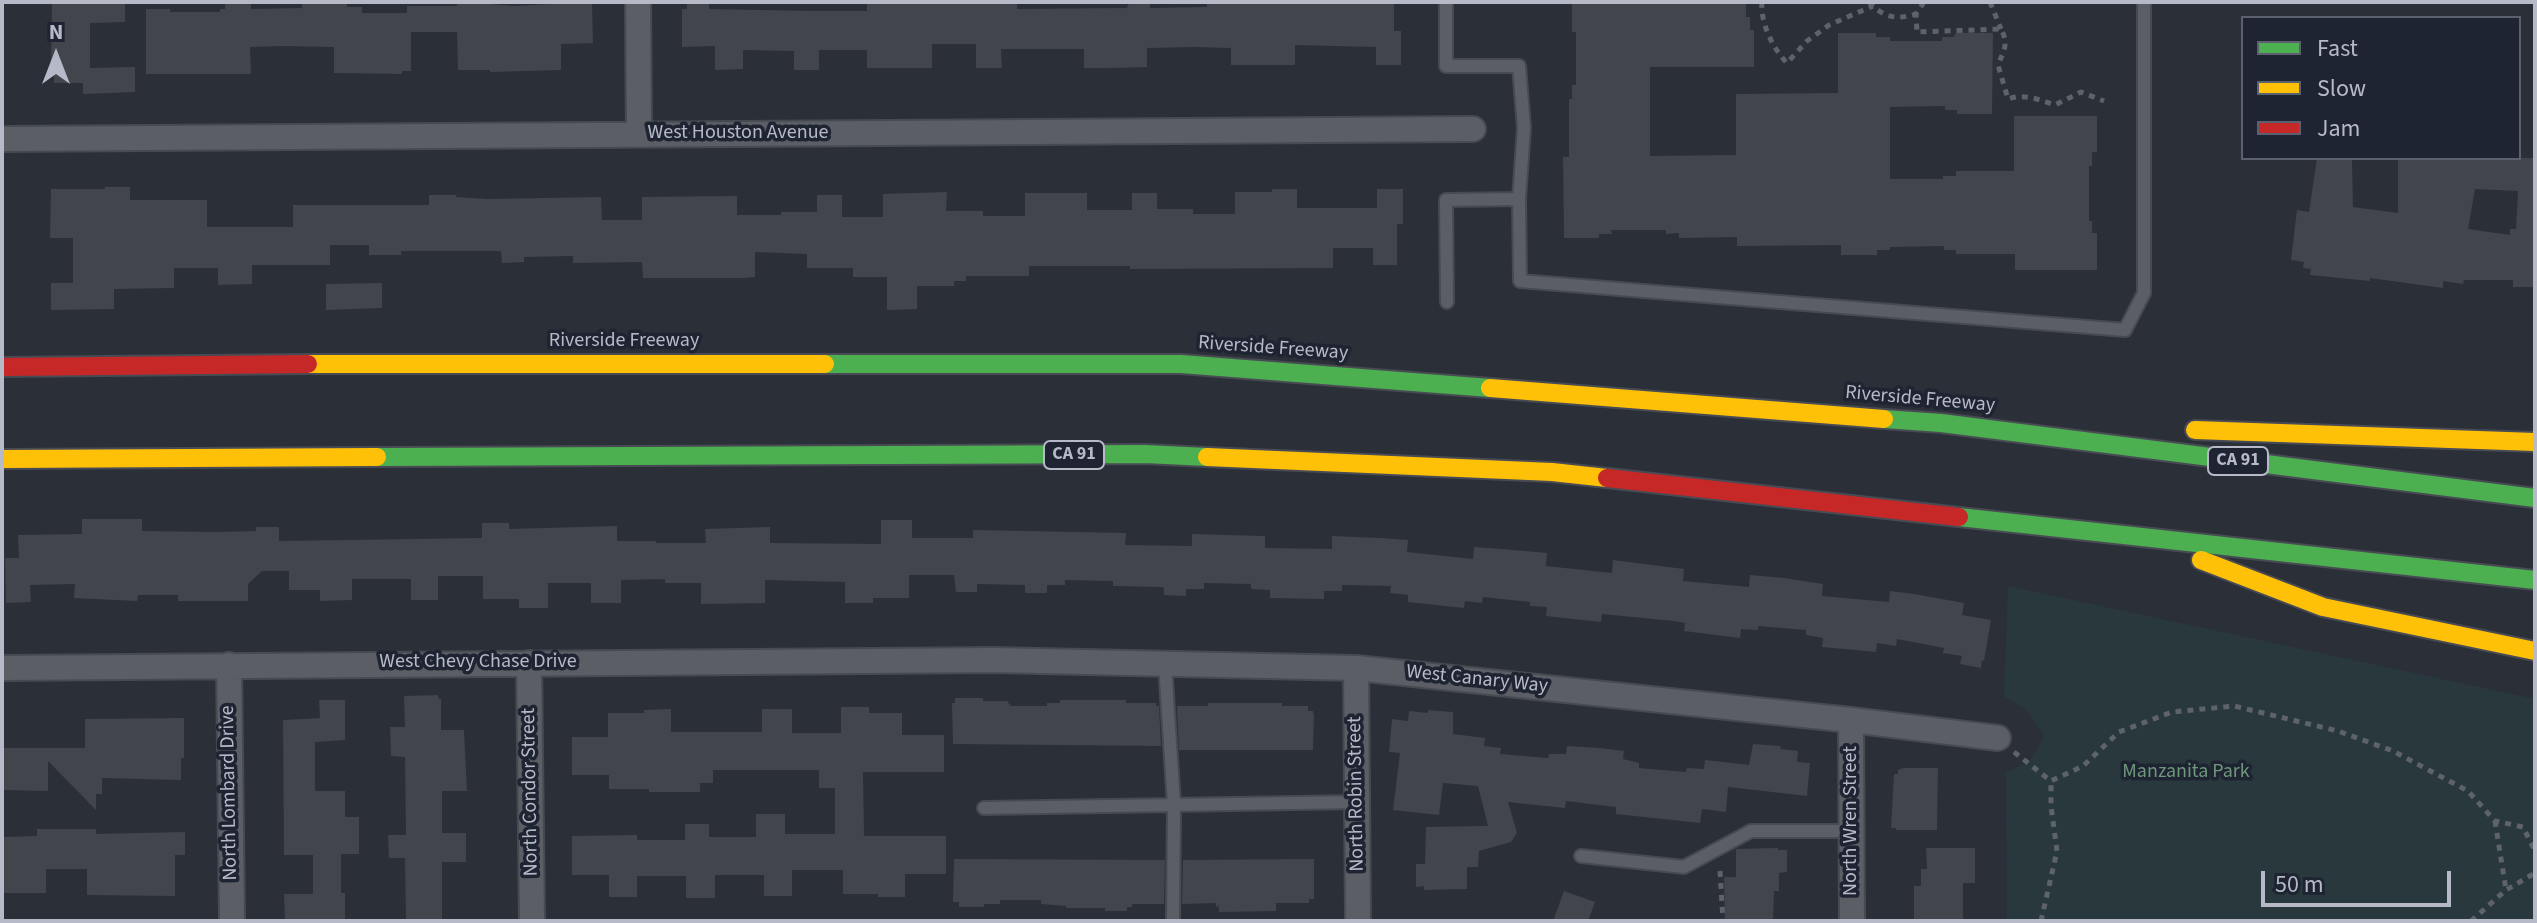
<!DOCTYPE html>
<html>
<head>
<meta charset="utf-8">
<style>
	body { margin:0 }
	#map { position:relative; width:2537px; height:923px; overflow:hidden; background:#2b2f38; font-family:"Source Sans 3",sans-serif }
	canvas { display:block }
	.frame { position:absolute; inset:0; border:4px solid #b6bac8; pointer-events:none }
	.legend { position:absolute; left:2241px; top:16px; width:280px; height:144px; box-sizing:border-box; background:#1e2432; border:2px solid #5b606e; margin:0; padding:10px 14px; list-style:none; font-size:24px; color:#b6bac8 }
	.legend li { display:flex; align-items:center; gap:16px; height:40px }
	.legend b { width:40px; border:2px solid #5b606e }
	.north { position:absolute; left:16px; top:16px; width:80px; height:80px; -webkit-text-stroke:6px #1e2432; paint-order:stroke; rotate:0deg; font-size:22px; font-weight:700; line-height:32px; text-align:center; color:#b6bac8 }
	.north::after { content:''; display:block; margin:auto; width:28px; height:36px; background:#b6bac8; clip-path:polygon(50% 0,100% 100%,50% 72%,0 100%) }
	.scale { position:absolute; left:2261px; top:871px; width:190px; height:36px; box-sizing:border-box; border:4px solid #b6bac8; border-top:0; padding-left:10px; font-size:24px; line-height:28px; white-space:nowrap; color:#b6bac8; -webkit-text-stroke:6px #1e2432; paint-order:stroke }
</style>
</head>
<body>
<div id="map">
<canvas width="2537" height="923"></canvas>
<div class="frame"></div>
<ul class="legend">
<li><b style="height:10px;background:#4caf50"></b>Fast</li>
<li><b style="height:10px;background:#ffc107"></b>Slow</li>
<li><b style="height:10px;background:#c62828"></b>Jam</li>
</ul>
<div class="north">N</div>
<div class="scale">50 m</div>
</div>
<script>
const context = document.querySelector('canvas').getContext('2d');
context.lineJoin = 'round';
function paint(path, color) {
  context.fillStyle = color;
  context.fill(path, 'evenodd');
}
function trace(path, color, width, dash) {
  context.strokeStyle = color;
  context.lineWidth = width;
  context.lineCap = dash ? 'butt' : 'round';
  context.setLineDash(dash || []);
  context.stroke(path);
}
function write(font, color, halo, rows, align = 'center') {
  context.font = font + ' "Source Sans 3",sans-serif';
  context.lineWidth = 7;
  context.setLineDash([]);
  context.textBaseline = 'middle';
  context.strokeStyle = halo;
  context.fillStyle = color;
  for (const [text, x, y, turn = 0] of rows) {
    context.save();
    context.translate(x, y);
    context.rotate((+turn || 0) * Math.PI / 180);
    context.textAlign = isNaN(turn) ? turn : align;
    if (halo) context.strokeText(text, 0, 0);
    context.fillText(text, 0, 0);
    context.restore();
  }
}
const green = new Path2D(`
	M2008,586L2535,699V920L2007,921L2006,772C2030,763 2034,759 2044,735L2025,708L2004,697Z`);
const building = new Path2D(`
	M52,2H125V22L90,23V68L135,67V92L83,94V83H54V65H51Z
	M225,2H251V9L302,8V2H347V7H362V13H407V6H457V2H491V4L513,6L592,2L593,43L561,44V70L490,72V70H458L457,32H411V71H402V74L334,73V47L284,46L250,47L251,74H146V9H170V12H220V9H225Z
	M687,2H709V9L812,11H867V2H1017V9L1127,8L1129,2H1150V8L1207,7V2H1247V4L1394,2V31H1401V65H1376V47L1295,45V65H1231V48L1195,47L1147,48V67L1110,68H1084V49H1001L1002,68H976V44H932V68H867V50H819V70H794V51L743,50V69L715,70V46L682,47V9H687Z
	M1572,2H1746V17H1750V30H1754V67H1650V156L1736,155V94L1838,93V33H1876V37H1890V41H1942V37H1954L1956,33H1993L1992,114H1957V110H1945V106L1890,107V179H1943V176H1956V171H2014V116H2097V152H2092V166H2089V221H2092V233H2097V270H2015V254H1956V250H1944V246L1890,247V250H1877V255H1841V245L1737,246V237L1679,238V233L1666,234V230H1611L1612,234H1599V238H1564L1563,157H1569V99H1572V85H1576V32H1572Z
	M2317,158H2352L2353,207L2398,213V158H2535V287H2513V280H2464L2463,284L2443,281V288L2370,278V281L2310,275L2311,269L2303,268L2304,262L2291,260L2297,210L2309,212ZM2475,189L2518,191L2516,229H2510V235L2468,229Z
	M105,187H130V200H207V227H293V205H429V195H456V197L487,199L601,197L602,220H642V197L737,196V215H781V212H817V195H842V217H883V194L947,192L946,211H983V216H1025V193H1087V210H1132V193H1157V209H1193V214H1235V192H1272V189H1297V208H1377V189H1403V224H1397V265H1373V248H1333V268L1130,269V266H1029V276H966V281H954V286H917V309L887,310V277H853V268H807V254L755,252V277L744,278H643L642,262L573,263V256L524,257V262L502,263L501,251H401V255H369V245H330V265H252V284L218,285V268H174V288L114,289V309L51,310V283H73V238H50L51,189H105Z
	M382,283V308L326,310V284Z
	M82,519H142V531L217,532L256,531V527H279V541L482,538V523H509V529L617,526V541H656V543H706L705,529L770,527V543L881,544V520H912V538H973V530L1126,533L1125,545L1192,546V534L1225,535L1265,536V548L1332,549V536L1380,538L1408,540L1407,552L1473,559L1474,547L1514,550L1547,553L1546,566L1612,573L1613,560L1684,569L1683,581L1749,587L1750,575L1784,578L1823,584L1822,596L1889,602L1890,591L1914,594L1964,603L1962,615L1991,620L1984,661L1982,660L1981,668L1960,664L1962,656L1943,653L1944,648L1897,639L1896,646L1877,643L1876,652L1822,647L1823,638L1806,635V630L1758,626V630L1741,629L1740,638L1684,631L1685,623L1674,621L1602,614L1601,622L1546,616L1547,607L1530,606V602L1483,597L1482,603L1465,601L1464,608L1408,602V595L1390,593L1391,586L1342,585V591H1324V599L1270,598V590L1251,589V584L1204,583V589H1186V596L1164,595V588L1161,587L1113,586V581L1065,580V585H1047V593H1025V585L977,584V592H956L954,575H909V598H873V603H845V582L765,580V603L701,604V583H665V579L621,580V603H591V583H548V608H519V599H483V576H438V600H411V579H352V600L320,601V590H289V571H262L248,584V601H178V595H138L137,601L74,598L75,584L30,585L31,602L6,603L5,558H19L18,535L82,534Z
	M438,695L439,699H441V730H464L467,791H442V833H466V862H442V920L406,921L405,858H389L388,835H406L405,757L391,756L390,727H405L404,696Z
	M955,698H983V701H1007L1011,706H1047V703H1060V700H1126V703H1156V706H1159L1161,746L953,744L952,703H955Z
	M319,700H345V740L315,742V791H345V817H359V854H341V893H345V921H285L284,894H313V855H284L283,720L320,718Z
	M1208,703H1282V706H1308V711H1313L1314,716L1313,750H1179L1177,706H1208Z
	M841,707H869V713H902V735H944V772H863L864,836H946V874H905V897H878V894H843V870H792V896H764V875H715V898H686V876H637V897H609V875H572V836L637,835V840H685V824H709V837H756V814H785V834H835V788H819V770H713V783H700V792H649V789H609V775H572V737H608V713H644V710L671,709V732H762V709H792V733H841Z
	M1428,710L1453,712V734L1485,738L1484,746L1501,748L1500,754L1548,758L1549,754H1566L1567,746L1600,748L1624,751L1623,759L1639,763V768L1686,772L1687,768L1704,769L1705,760L1749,765L1753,744L1780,746L1781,749L1798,751L1797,762L1810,763L1807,796L1728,787L1726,812L1702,809L1700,823L1616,814V807L1566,801L1565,808L1508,802L1517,833L1511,842L1479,851L1478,867H1467V889L1424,890V886L1416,887V864H1425L1426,827L1488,826L1478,786L1443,783L1439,815L1393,810L1400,753L1389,752L1392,719L1408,721L1409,711L1428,713Z
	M184,718V758H181V780L102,778V794H96V810L48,761V791L3,790L2,748H85V719Z
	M1903,768H1938L1937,830H1896V828H1891L1894,774H1898V770Z
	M37,829H96V834L185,832V855H175V896L87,895V869H46V893H2V837L37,836Z
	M1778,848V850H1787V872L1779,873V891H1774L1773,921H1725L1724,877H1736V849Z
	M1926,848H1975V883H1963V921H1914V886H1921V869H1927Z
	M954,859L1165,860L1164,904H1132V907H1127V911H1105V908H1066V906L1041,904V900H1000V904H984V907H959V902H953Z
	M1314,859V899H1309V903H1276V911L1219,912V906L1216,907V903L1182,904L1183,860Z
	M1564,891L1595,902L1588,921H1553Z`);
const path = new Path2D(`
	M1762,2C1760,22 1773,49 1787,63L1807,41L1829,25L1873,6
	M1869,2C1884,18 1896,20 1916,14
	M1924,2L1916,14L1917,32L2001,29C2009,44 2004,50 1998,65L2008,99C2025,93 2039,100 2055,105L2081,92L2104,101
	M1990,2L2001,29
	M2014,752L2051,781L2083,766L2119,732L2172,712L2234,706L2338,731L2393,751L2468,791L2495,821L2523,827L2535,851
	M2495,821L2506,890
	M1720,871L1723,921
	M2041,921L2057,851L2051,806V781
	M2471,921L2506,890L2535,873`);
const lane = new Path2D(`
	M1446,2V66H1519L1524,128L1519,199
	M1447,302L1446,200L1519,199L1520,281L2125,330L2144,293V2
	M1165,664L1174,806L1173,921
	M984,808L1357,802
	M1581,856L1684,867L1751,831H1852`);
const street = new Path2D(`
	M638,2L639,134
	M2,139L1473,129
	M529,663L532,921
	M229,665L232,921
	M2,668L994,660L1356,668L1851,720L1998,738
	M1356,668L1358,921
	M1851,720L1852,921`);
const fast = new Path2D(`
	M825,364H1181L1490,388
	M1884,419L1941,423L2535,498
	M377,457L1145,454L1207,457
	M1959,517L2535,580`);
const slow = new Path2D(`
	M308,364H825
	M1490,388L1884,419
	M2195,430L2535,442
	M1207,457L1552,472L1607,478
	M2,459L377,457
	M2201,560L2323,607L2535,651`);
const jam = new Path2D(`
	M2,367L308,364
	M1607,478L1959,517`);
const shields = [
	[1074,455,60],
	[2238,461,60]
];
const shieldNames = [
	["CA 91",1074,455],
	["CA 91",2238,461]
];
const streetNames = [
	["West Houston Avenue",738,134],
	["Riverside Freeway",624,342],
	["Riverside Freeway",1273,349,4],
	["Riverside Freeway",1920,400,5],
	["West Chevy Chase Drive",478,663],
	["West Canary Way",1477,680,6],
	["North Condor Street",531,792,-91],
	["North Lombard Drive",230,793,-91],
	["North Robin Street",1357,794,-91],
	["North Wren Street",1852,821,-90]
];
const parkNames = [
	["Manzanita Park",2186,773]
];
paint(green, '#28383d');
paint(building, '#42454c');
trace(lane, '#464a51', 16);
trace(street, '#464a51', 28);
trace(fast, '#484b53', 22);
trace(slow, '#484b53', 22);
trace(jam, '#484b53', 22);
trace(path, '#5e6269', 5, [6, 6]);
trace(lane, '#5b5e65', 12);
trace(street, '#5b5e65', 24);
trace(fast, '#4caf50', 18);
trace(slow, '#ffc107', 18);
trace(jam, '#c62828', 18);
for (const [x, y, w] of shields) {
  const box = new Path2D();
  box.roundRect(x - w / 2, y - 14, w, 28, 6);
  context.fillStyle = '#1e2432';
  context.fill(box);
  trace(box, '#b6bac8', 2);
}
write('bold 18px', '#b6bac8', null, shieldNames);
write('20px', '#b6bac8', '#1e2432', streetNames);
write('20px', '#6e977c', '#1e2432', parkNames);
</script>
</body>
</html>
